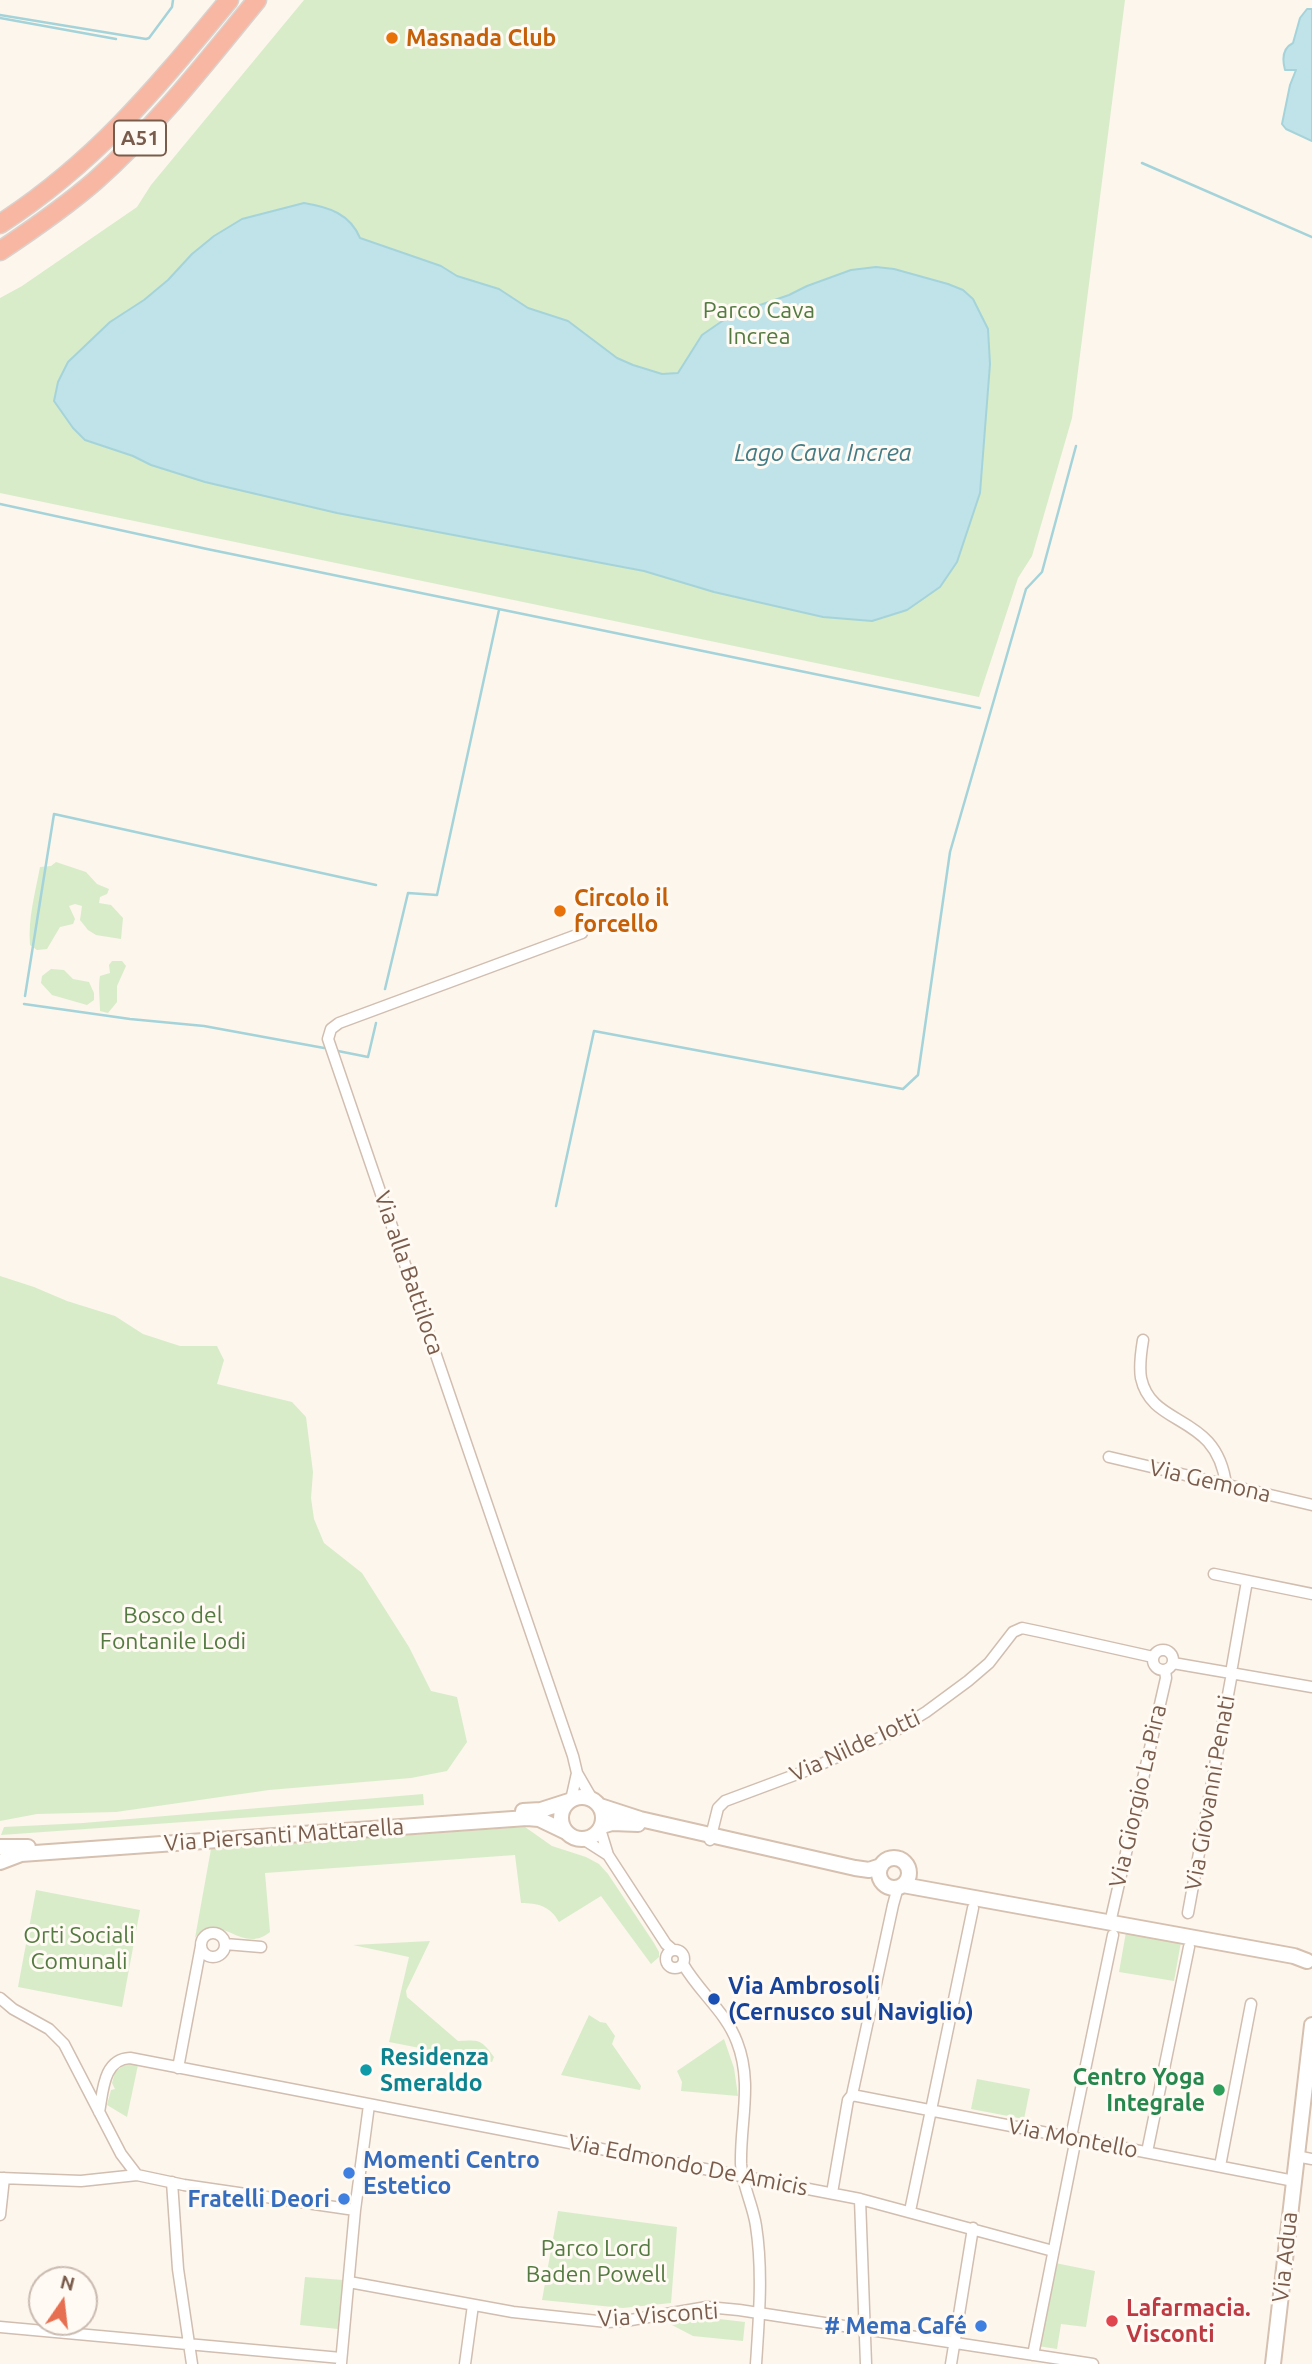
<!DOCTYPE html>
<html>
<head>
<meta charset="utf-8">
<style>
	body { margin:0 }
	#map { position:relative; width:1312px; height:2364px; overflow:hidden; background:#fdf6ec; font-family:Ubuntu,sans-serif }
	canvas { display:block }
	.north { position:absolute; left:28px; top:2266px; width:70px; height:70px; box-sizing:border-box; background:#fffaf3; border:2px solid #cabbb1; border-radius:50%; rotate:14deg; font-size:19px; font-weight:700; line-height:28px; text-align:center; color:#7a5c4d }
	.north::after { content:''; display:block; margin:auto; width:24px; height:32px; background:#e76f51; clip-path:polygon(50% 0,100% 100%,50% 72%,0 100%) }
</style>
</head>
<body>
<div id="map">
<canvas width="1312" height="2364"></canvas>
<div class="north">N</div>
</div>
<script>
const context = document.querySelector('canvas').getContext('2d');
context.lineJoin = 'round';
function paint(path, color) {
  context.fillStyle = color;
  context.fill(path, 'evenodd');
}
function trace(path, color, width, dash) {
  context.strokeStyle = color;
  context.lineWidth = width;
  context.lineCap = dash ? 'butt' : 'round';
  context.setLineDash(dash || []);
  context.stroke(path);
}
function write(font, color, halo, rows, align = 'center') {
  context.font = font + ' Ubuntu,sans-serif';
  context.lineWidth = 6;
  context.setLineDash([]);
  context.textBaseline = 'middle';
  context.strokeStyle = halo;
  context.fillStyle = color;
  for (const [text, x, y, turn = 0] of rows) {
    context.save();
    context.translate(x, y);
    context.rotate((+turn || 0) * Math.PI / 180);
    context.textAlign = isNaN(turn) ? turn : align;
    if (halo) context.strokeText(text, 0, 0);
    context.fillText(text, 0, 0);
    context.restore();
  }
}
const green = new Path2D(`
	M304,0H1125L1072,418L1032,556L1018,578L979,697L0,493V298L22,286L137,207L151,185Z
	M56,862L86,872L97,884L109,889L107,894L100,897L99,903L111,905L123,918L121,939L96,935L88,930L80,920L82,906L75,904L69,906L75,919L73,924L60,927L47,949L37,950L30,945C28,918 35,894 40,867L51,866Z
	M112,961H122L126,966L117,986V1002L108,1013L100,1011C100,1000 98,986 100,976L110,973L109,965Z
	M51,969L64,970L73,979L89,982L94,993V1000L87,1005L52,995L41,983L42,976Z
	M0,1276L34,1287L67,1301L115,1316L143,1334L180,1346H217L224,1360L217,1384L292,1402L306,1417L313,1472L311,1498L314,1519L324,1543L362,1573L409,1647L431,1691L457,1697L467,1742L447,1771L411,1778L269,1790L116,1812L37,1814L0,1821Z
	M423,1794L424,1805L1,1835L4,1827L83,1823Z
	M525,1827L552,1846L586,1857L599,1864L608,1874L654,1943L659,1952V1957L651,1964L601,1896L559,1922C550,1906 538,1903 521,1903L515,1855L265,1873L270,1932C241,1956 218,1908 195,1938L211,1849Z
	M36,1890L140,1910L122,2007L18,1987Z
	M1126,1932L1181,1942L1174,1981L1119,1972Z
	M430,1941L406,1991L407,1997L458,2041C479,2040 481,2039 494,2057L492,2062L389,2042L409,1957L353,1945Z
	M589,2015L600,2022L606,2023L615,2036L612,2044L641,2086L640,2090L561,2075Z
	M724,2039L734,2068L738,2096L681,2091L682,2082L677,2071Z
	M127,2063L138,2065L127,2117L107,2105L111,2090L115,2089L112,2083L115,2072Z
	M977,2079L1030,2089L1024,2119L971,2109Z
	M558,2211L677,2227L671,2303L623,2308L542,2300Z
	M1055,2263L1095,2271L1086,2327L1061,2324L1057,2349L1038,2346Z
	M305,2277L343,2280L338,2329L300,2325Z
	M702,2317L745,2322L743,2341L693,2336L670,2324Z`);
const water = new Path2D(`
	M1307,9H1312V141L1286,129L1282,124L1290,85L1296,70H1285C1282,59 1283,48 1293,43L1300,18Z
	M304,203C329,207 350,214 360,238L441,266L457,276L499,289L528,308L568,321L617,358L633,365L662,374L678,373L702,335L731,315L789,295L807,286L851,270L876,267L894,269L948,284L963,290L973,299L988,329L990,364L980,493L957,562L940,587L907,610L872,621L823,617L714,592L644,571L337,513L205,482L151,465L133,456L85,440L73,428L54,401L58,382L68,362L110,322L144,300L168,280L192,254L214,236L242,219Z`);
const stream = new Path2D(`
	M0,15L146,39L149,38L172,7L173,0
	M0,18L116,39
	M1142,163L1312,237
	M0,504L207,549L980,708
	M385,989L408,893L437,895L499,610
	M25,996L54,814L376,885
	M24,1004L130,1019L204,1026L324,1048
	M338,1051L368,1057L376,1023
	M556,1206L594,1031L903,1089L918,1075L950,852L1026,589L1042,572L1076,446`);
const street = new Path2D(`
	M582,933L339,1023L331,1029L328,1039L573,1756L577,1773L592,1799
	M1143,1340C1141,1352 1139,1366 1141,1378C1152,1429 1217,1412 1226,1485
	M1109,1457L1312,1505
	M1214,1574L1312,1594
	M1153 1660a10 10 0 1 1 20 0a10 10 0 1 1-20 0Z
	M1173,1663L1312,1687
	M1232,1667L1247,1581
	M571,1800L577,1773
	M600,1829L608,1855L666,1944L673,1950
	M583,1839L608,1855
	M710,1840L718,1808L725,1801L808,1770L895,1731L926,1712L968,1681L989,1663L1013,1632L1022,1628L1041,1632L1153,1657
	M1188,1913L1232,1673
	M1110,1923L1166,1678L1165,1670
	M201 1945a12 12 0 1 1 24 0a12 12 0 1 1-24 0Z
	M225,1944L261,1947
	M666 1959a9 9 0 1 1 18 0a9 9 0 1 1-18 0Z
	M683,1964C699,1992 726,2012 737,2042C753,2083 740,2122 741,2164C742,2185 753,2205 756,2226C763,2271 759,2318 756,2364
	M0,1998L13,2009L49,2029L64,2044L121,2154L137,2175
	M178,2068L201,1946
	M852,2095L1294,2181
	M99,2112C103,2092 103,2059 130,2058L860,2199L1053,2251
	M1071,2137L1113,1935
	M1147,2152L1189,1947
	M1296,2156L1312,2159
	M1220,2166L1251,2004
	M0,2178L81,2181L137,2175L184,2185L355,2210
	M172,2182L178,2269L192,2364
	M832,2193L848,2100L852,2095L893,1905L898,1887
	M860,2199L866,2364
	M910,2211L973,1908
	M0,2215L4,2178
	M349,2282L513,2312L607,2322L625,2321L707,2307L739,2310L1093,2364
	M0,2327L341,2358
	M1033,2355L1076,2138
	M341,2363L355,2210L369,2105
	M465,2364L473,2305
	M951,2364L973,2228`);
const secondary = new Path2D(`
	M561 1818a21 21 0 1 1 42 0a21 21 0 1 1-42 0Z
	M600,1806L640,1819L855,1868L869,1870L881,1866
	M523,1811L541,1810L569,1801
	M602,1826L612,1823L638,1824
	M0,1847H28
	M879 1873a15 15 0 1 1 30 0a15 15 0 1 1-30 0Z
	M0,1862L21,1854L527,1818L539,1819L566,1832
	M903,1885L1294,1956L1307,1961
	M1273,2364L1312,2025`);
const highway = new Path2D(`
	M0,224C97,161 156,88 229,0
	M0,251C33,229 65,207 95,181C156,127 206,62 257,0`);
const markers = [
	[392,38,7,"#e8710a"],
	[560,911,7,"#e8710a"],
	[714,1999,7,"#1a4fb4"],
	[366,2070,7,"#0f9aa8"],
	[1219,2090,7,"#2e9e5b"],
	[349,2173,7,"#3f7fe0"],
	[344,2199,7,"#3f7fe0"],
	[1112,2321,7,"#e0444e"],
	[981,2326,7,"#3f7fe0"]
];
const shields = [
	[140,138,52]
];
const shieldNames = [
	["A51",140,138]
];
const foodNames = [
	["Masnada Club",406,38],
	["Circolo il",574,898],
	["forcello",574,924]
];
const parkNames = [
	["Parco Cava",759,310],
	["Increa",759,336],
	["Bosco del",173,1615],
	["Fontanile Lodi",173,1641],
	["Orti Sociali",79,1935],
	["Comunali",79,1961],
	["Parco Lord",596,2248],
	["Baden Powell",596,2274]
];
const streetNames = [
	["Via alla Battiloca",409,1273,71],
	["Via Gemona",1210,1481,13],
	["Via Nilde Iotti",855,1746,-25],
	["Via Giovanni Penati",1210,1793,-80],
	["Via Giorgio La Pira",1138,1796,-77],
	["Via Piersanti Mattarella",284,1835,-4],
	["Via Montello",1073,2138,11],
	["Via Edmondo De Amicis",688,2165,11],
	["Via Adua",1285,2257,-84],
	["Via Visconti",658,2315,-4]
];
const transitNames = [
	["Via Ambrosoli",728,1986],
	["(Cernusco sul Naviglio)",728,2012]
];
const cultureNames = [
	["Residenza",380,2057],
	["Smeraldo",380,2083]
];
const leisureNames = [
	["Centro Yoga",1205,2077],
	["Integrale",1205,2103]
];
const shopNames = [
	["Momenti Centro",363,2160,"left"],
	["Estetico",363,2186,"left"],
	["Fratelli Deori",330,2199],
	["# Mema Café",967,2326]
];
const healthNames = [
	["Lafarmacia.",1126,2308],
	["Visconti",1126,2334]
];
const waterNames = [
	["Lago Cava Increa",823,453]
];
paint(green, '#d8ecc9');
paint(water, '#bfe3e8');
trace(water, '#a5d3da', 2);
trace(stream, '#a5d3da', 2.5);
trace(street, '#d1beb0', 13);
trace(secondary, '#d6c0b0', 18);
trace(highway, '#dad1cd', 21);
trace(street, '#fff', 10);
trace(secondary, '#fff', 14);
trace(highway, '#f7b7a3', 18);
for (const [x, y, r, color] of markers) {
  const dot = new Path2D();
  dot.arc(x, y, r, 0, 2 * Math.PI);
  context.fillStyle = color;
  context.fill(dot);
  trace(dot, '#fffaf3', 2.5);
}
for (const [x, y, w] of shields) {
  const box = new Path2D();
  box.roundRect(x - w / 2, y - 17.5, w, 35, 5);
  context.fillStyle = '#fffaf3';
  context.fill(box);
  trace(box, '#7a5c4d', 2);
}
write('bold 21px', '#7a5c4d', null, shieldNames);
write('bold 23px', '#c56008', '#fffaf3', foodNames, 'left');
write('23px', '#537a41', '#fffaf3', parkNames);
write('23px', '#7a5c4d', '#fffaf3', streetNames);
write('bold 23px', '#164399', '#fffaf3', transitNames, 'left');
write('bold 23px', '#0d838f', '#fffaf3', cultureNames, 'left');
write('bold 23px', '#27864d', '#fffaf3', leisureNames, 'right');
write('bold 23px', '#366cbe', '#fffaf3', shopNames, 'right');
write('bold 23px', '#be3a42', '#fffaf3', healthNames, 'left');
write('italic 24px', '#437c86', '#fffaf3', waterNames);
</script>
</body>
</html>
